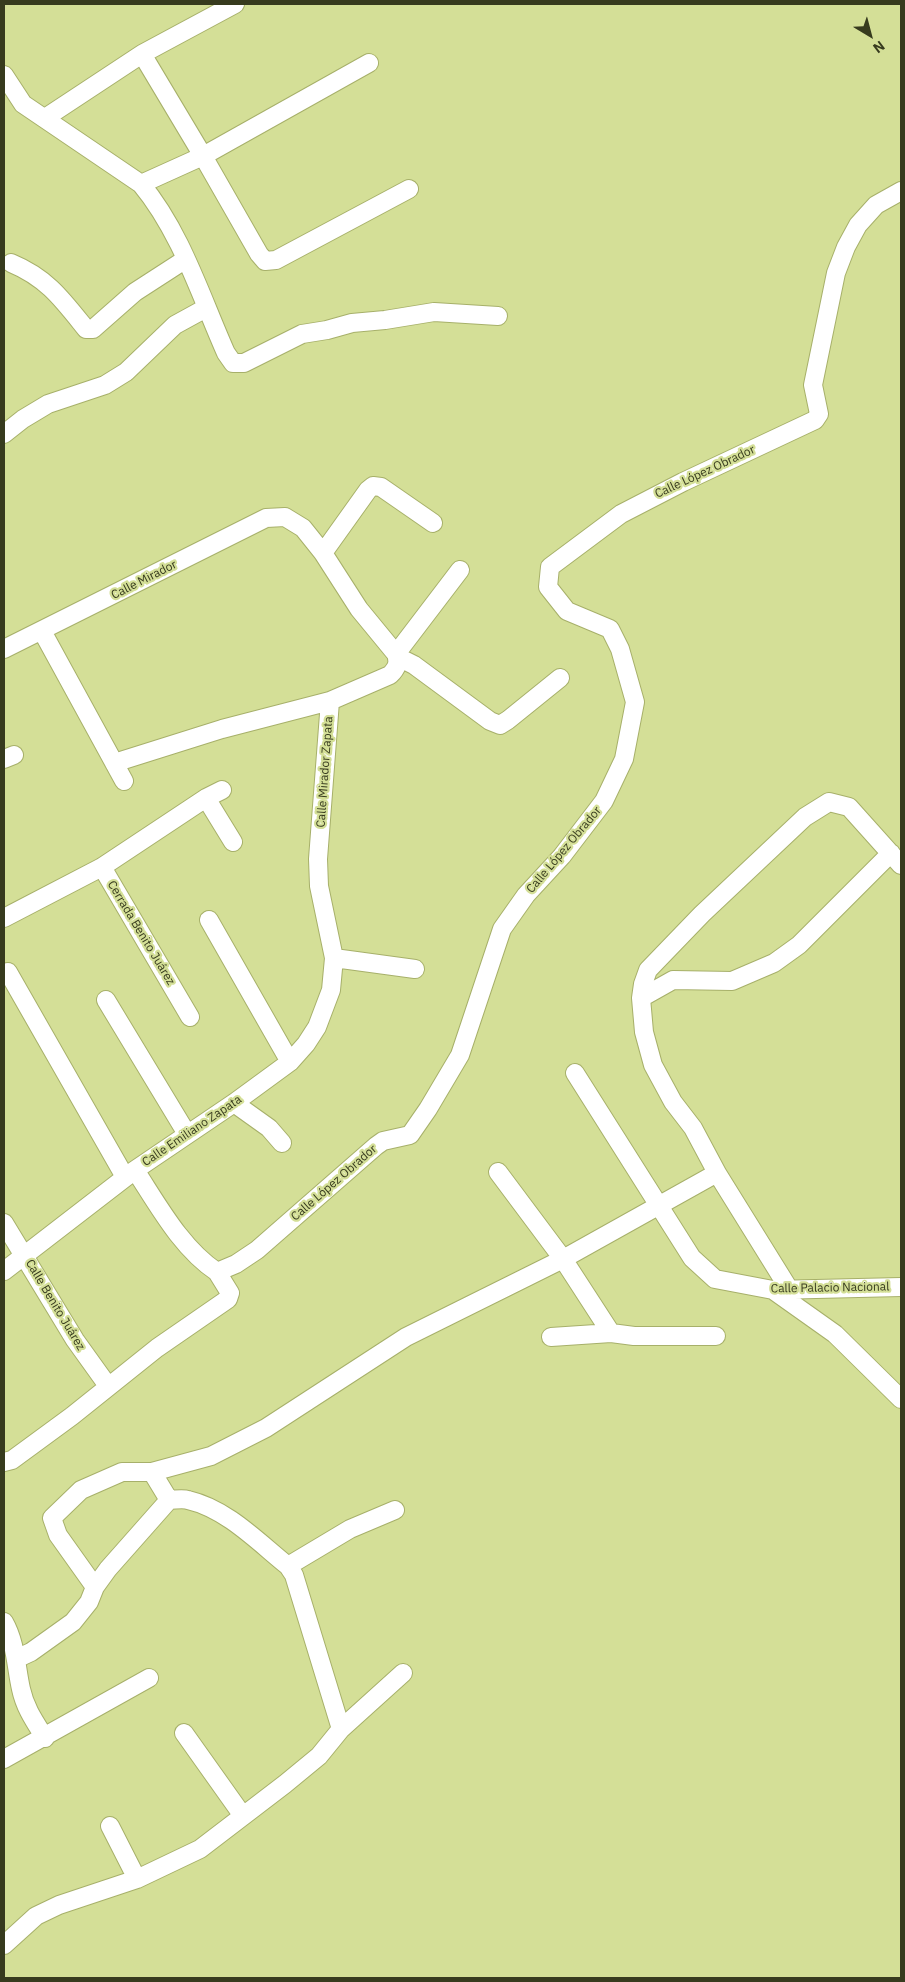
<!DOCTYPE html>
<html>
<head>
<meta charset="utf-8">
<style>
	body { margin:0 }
	#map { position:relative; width:905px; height:1982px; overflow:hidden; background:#d4df97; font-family:"IBM Plex Sans",sans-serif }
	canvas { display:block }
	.frame { position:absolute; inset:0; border:5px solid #373b1e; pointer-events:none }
	.north { position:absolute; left:845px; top:10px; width:50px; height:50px; -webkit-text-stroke:4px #d4df97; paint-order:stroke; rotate:143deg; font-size:14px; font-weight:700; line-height:20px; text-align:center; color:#373b1e }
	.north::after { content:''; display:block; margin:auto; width:18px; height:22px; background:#373b1e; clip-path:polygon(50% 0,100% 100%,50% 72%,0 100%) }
</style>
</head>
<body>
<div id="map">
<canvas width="905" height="1982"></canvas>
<div class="frame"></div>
<div class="north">N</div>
</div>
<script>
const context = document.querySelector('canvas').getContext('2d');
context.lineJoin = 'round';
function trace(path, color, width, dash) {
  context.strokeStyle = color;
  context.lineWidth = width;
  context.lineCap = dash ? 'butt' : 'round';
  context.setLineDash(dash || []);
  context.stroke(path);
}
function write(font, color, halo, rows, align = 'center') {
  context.font = font + ' "IBM Plex Sans",sans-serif';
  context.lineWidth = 4.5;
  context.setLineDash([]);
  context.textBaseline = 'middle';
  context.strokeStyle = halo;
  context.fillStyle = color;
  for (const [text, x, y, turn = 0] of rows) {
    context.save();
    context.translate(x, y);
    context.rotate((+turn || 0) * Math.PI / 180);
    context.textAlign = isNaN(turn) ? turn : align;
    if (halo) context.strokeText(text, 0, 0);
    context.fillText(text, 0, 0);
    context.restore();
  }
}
const minor = new Path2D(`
	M235,4L142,54L203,156L369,63
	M4,75L23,104L141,184C181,232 201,297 226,353L233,363H244L302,334L327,330L352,323L385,320L434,312L498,316
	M45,118L142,54
	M141,184L203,156L259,254L265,261L276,260L409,189
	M11,263C47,278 62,299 86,329H93L135,292L186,259
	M4,434L23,419L48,404L105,385L126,372L175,325L206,308
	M323,553L368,490L373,486L381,487L433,523
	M42,631L124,781
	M4,649L266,518L285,517L303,528L323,553L359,609L396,654C399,663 397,668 390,675L330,701L318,859L319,886L334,958L331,990L317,1027L306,1044L290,1062L234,1103L135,1170L4,1271
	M396,654L460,570
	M398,661H406L414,665L490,721L500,725L508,720L560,678
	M4,759L14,755
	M114,763L222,729L330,701
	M206,798L233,842
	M102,867L190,1017
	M4,918L102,867L206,798L222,790
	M209,920L290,1062
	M334,958L415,969
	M8,972L125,1177
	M641,998L673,980L732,981L774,963L799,945L891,853
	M106,1000L187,1134
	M575,1073L692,1258L715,1279L773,1290L901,1287
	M234,1103L269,1128L282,1143
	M135,1170C158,1205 181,1248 217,1272
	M498,1172L563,1259L611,1333
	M4,1223L75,1340L108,1386
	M789,1289L717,1173L693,1128L673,1102L653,1065L644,1032L641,998L643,984L648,970L702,914L805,817L829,802L849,807L901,865
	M773,1290L835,1334L901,1399
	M551,1337L611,1333L634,1336H716
	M4,1462L12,1460L72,1416L157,1348L228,1299L230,1293L217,1272L236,1264L257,1250L376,1146L383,1141L410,1135L428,1109L460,1055L502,929L526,895L562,856L604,801L624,759L635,702L620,649L610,629L567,611L548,587L550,567L621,514L683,482L815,420L819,414L813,385L836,273L846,247L858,225L876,205L901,191
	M152,1472L169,1500C175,1500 182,1498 188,1500C227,1509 258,1542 288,1566L294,1575L341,1729
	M288,1566L350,1529L395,1510
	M95,1587L58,1535L52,1518L81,1490L122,1472H152L211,1456L266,1428L406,1337L563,1259L717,1173
	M4,1622C16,1643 16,1667 21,1689C25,1708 35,1722 45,1738
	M16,1659L31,1652L73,1622L89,1602L95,1587L108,1569L169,1500
	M184,1733L243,1816
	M4,1759L149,1678
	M110,1826L137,1879
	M4,1945L36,1916L59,1905L137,1879L200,1849L285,1784L319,1756L341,1729L403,1673`);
const streetNames = [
	["Calle López Obrador",705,472,-25],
	["Calle Mirador",144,580,-27],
	["Calle Mirador Zapata",325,772,-86],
	["Calle López Obrador",564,850,-50],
	["Cerrada Benito Juárez",141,933,59],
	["Calle Emiliano Zapata",192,1131,-34],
	["Calle López Obrador",334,1183,-41],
	["Calle Palacio Nacional",830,1288,-1],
	["Calle Benito Juárez",55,1305,59]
];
trace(minor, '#a7b06a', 20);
trace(minor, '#fff', 18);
write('12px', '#373b1e', '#d4df97', streetNames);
</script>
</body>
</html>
